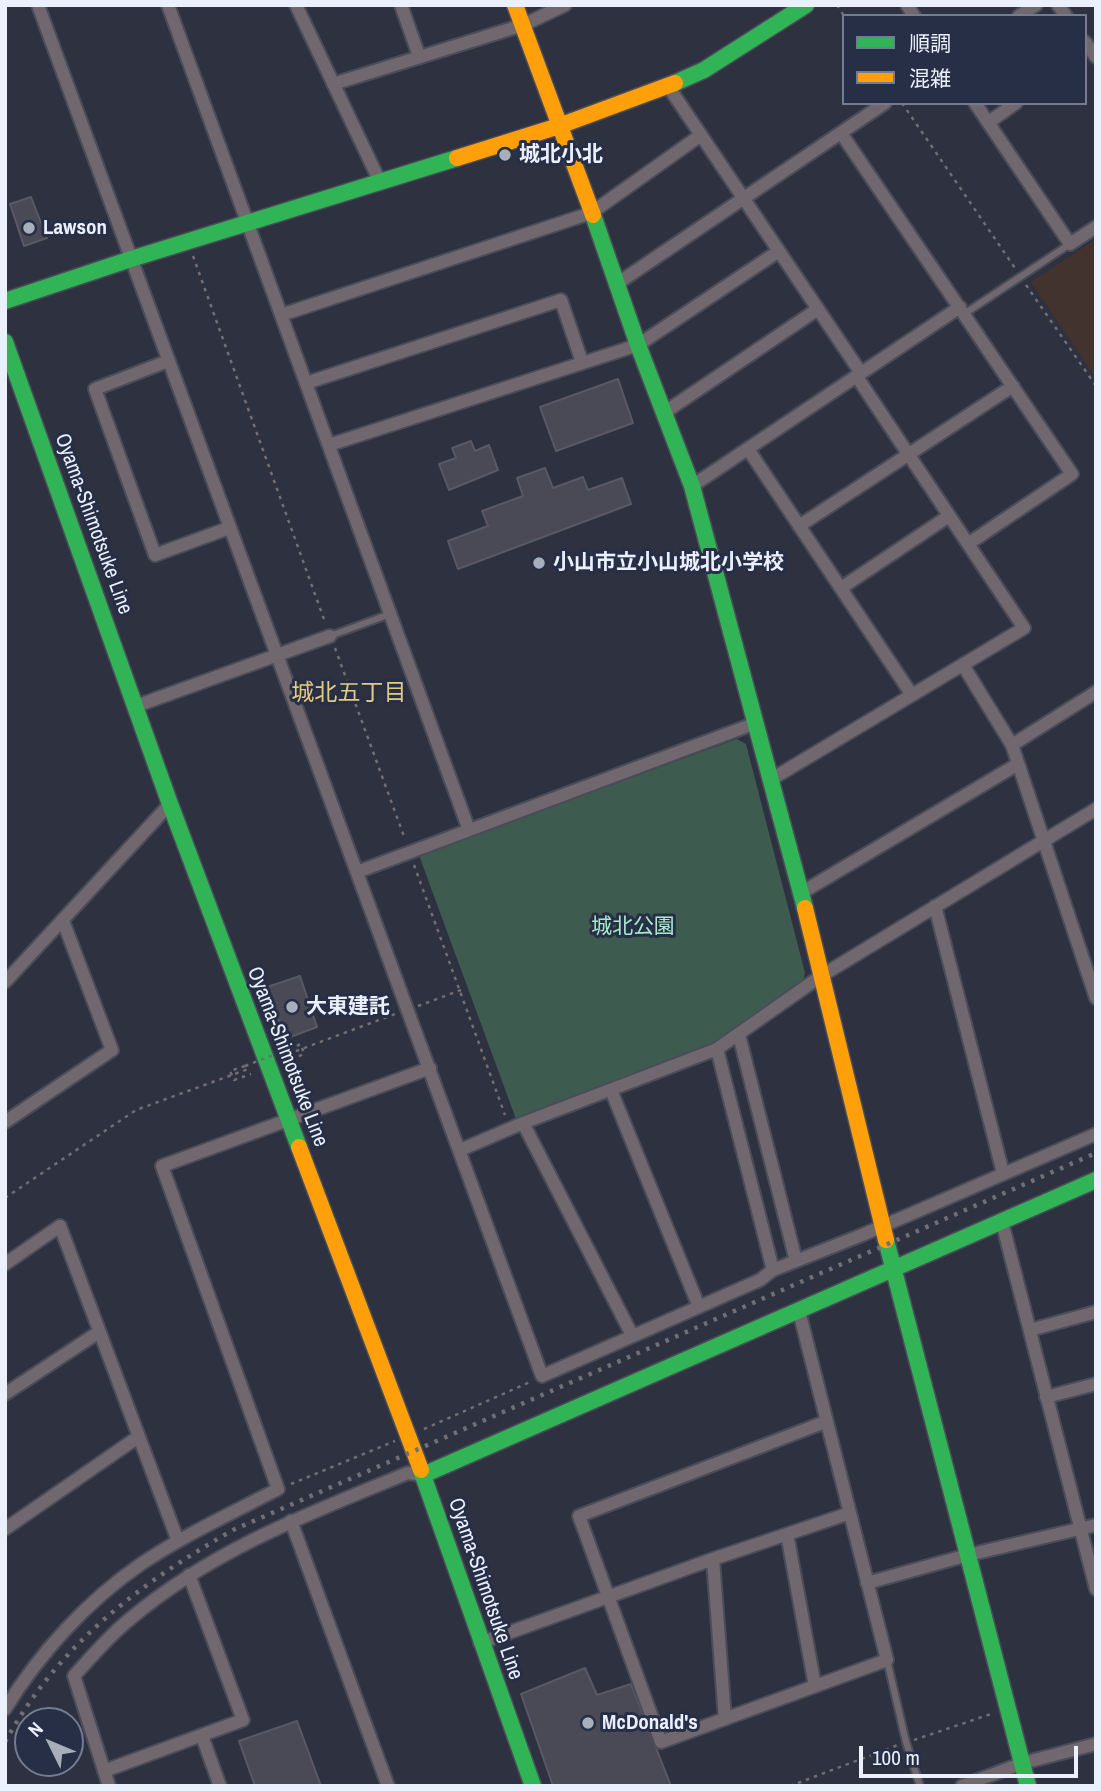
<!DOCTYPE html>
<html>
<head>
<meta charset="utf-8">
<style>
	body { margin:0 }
	#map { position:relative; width:1101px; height:1791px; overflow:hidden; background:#2e3240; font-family:"Archivo Narrow","Noto Sans JP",sans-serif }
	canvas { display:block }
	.frame { position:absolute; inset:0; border:7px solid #ebf0fd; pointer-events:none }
	.legend { position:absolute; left:842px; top:14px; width:245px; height:91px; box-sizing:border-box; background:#272f47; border:2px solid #757c90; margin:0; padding:9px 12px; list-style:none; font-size:21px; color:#ebf0fd }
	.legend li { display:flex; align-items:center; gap:14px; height:35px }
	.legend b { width:35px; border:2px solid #757c90 }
	.north { position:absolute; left:14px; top:1707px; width:70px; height:70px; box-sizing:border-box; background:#272f47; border:2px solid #757c90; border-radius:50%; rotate:313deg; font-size:19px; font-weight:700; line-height:28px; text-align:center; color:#ebf0fd }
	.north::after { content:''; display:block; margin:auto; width:24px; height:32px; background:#a9aebb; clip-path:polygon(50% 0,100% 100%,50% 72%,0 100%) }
	.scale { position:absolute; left:859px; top:1746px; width:219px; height:32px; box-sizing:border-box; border:4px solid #ebf0fd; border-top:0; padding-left:9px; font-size:21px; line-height:24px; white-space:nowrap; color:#ebf0fd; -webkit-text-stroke:5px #272f47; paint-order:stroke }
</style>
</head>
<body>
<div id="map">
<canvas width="1101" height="1791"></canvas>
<div class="frame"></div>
<ul class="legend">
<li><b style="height:9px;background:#30b455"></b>順調</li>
<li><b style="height:9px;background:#ff9f0a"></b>混雑</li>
</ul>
<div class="north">N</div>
<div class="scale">100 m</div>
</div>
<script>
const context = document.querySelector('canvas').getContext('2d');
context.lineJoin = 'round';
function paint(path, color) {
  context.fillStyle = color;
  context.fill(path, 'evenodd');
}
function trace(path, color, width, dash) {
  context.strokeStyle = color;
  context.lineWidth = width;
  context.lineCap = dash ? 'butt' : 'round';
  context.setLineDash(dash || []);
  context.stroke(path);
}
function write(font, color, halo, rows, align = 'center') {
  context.font = font + ' "Archivo Narrow","Noto Sans JP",sans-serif';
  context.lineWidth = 6;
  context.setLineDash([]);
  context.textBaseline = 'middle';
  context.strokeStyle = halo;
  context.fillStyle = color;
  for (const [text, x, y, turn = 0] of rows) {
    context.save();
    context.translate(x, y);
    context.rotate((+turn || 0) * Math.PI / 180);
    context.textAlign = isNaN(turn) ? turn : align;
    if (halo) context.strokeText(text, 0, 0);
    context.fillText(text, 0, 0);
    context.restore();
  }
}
const industrial = new Path2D(`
	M1096,239V378L1031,282Z`);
const green = new Path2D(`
	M737,739L746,744L805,973L803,981L727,1036L688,1056L516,1119L420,858L421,855Z`);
const building = new Path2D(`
	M31,197L47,238L24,246L10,204Z
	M618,379L633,423L556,451L540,407Z
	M471,441L475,451L489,445L498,470L449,490L439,464L456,458L452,448Z
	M545,468L553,488L583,477L588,490L622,478L631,504L458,569L448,541L488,526L482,511L523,496L517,478Z
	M300,976L317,1027L285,1039L267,987Z
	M585,1668L597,1695L631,1684L671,1786H553L521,1694Z
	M297,1721L321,1786H255L239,1741Z`);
const path = new Path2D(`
	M837,5L844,16
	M902,103L1015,268
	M193,256L325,622
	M1026,285L1096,386
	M335,648L405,839
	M414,865L505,1115
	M418,1006L461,990
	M289,1049L301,1044L304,1054L292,1059
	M280,1057L395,1014
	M245,1066L230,1071L234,1080L251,1074
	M5,1198L136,1110L251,1068
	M424,1429L530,1382
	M291,1484L395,1441
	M914,1740L994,1713
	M790,1786L898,1745`);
const lane = new Path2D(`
	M964,314L1070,244
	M330,636L390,614
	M887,1660L906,1742L920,1786`);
const street = new Path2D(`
	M38,5L542,1376L760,1280L773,1270L862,1235L1096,1134
	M168,5L469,830
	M296,5L380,182
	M401,5L419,56
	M907,5L914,16
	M1058,5L1066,16
	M1019,16L1036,5
	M1085,42L1096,57
	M333,84L523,25L565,5
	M668,86L861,373
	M975,103L1070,244L1096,227
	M989,122L1016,103
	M841,133L1072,474L968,544
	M618,283L885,103
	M281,315L591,213L701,135
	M168,361L95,389L155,555L229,528
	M306,383L561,300L582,362
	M665,412L818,309
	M329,445L638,345L779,251
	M748,449L912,695
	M692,486L960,307
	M799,526L1013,386
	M841,588L949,516
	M963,665L1012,745L1096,998
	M136,706L330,636
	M1012,745L1096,692
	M770,780L1024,628L857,377
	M357,872L756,723
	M801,893L1018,764
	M935,906L1003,1173
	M5,982L170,804
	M739,1035L796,1261
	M717,1049L773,1270
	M611,1090L699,1307
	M5,1122L112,1050L63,921
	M523,1123L632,1335
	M460,1150L523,1123L717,1049L821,976L1096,809
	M1002,1222L1096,1589
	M5,1264L60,1226L178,1541
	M799,1311L887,1660L661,1742L579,1516L825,1422
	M1030,1330L1096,1312
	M5,1394L99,1332
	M1046,1397L1096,1384
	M291,1521L388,1786
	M5,1529L138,1437
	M787,1534L815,1686
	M713,1559L725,1719
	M867,1583L968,1555L1096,1525
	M480,1643L713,1559L850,1513
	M5,1709C39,1654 87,1601 141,1564C184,1535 232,1513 278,1489L162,1166L430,1068
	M202,1736L220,1786
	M104,1771L243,1720L189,1575
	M109,1786L74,1676C92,1656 109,1636 130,1619C212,1550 310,1513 408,1473L423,1475
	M962,1786L1023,1763L1096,1744`);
const fast = new Path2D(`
	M675,83L704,70L806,5
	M593,215L638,345L692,486L805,908
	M5,301L131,259L457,158
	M5,342L170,804L299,1147
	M886,1240L1028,1786
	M421,1470L533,1786
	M423,1475L1096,1180`);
const slow = new Path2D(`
	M515,5L593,215
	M457,158L559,126L675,83
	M805,908L886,1240
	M299,1147L421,1470`);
const rail = new Path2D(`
	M5,1742C59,1644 139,1584 233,1530L1096,1153`);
const pathBridge = new Path2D(`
	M245,1066L289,1049`);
const markers = [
	[505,155,7,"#a9aebb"],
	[29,228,7,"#a9aebb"],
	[539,563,7,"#a9aebb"],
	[292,1007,7,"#a9aebb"],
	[588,1723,7,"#a9aebb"]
];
const poiNames = [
	["城北小北",519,155],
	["Lawson",43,228],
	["小山市立小山城北小学校",553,563],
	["大東建託",306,1007],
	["McDonald's",602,1723]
];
const streetNames = [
	["Oyama-Shimotsuke Line",93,524,70],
	["Oyama-Shimotsuke Line",287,1057,69],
	["Oyama-Shimotsuke Line",485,1589,71]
];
const parkNames = [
	["城北公園",633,927]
];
const neighbourhoodNames = [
	["城北五丁目",349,694]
];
paint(industrial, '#42332e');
paint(green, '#3d5c4f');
paint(building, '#4a4a56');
trace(building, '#595965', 2);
trace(lane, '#4a4d59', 10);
trace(street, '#4a4d59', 16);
trace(fast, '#4a4d59', 19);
trace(slow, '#4a4d59', 19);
trace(path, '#726c73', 2.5, [3.5, 5]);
trace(lane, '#71686f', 6);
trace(street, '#71686f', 12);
trace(fast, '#30b455', 16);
trace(slow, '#ff9f0a', 16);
trace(rail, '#706e76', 4.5, [3.5, 7]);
trace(pathBridge, '#726c73', 2.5, [3.5, 5]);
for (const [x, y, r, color] of markers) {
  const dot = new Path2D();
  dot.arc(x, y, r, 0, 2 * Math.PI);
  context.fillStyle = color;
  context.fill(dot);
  trace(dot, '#272f47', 2.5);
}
write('bold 21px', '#ebf0fd', '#272f47', poiNames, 'left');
write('21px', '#ebf0fd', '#272f47', streetNames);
write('21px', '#a7e9c8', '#272f47', parkNames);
write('23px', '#e4ca7e', '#272f47', neighbourhoodNames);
</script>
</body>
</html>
